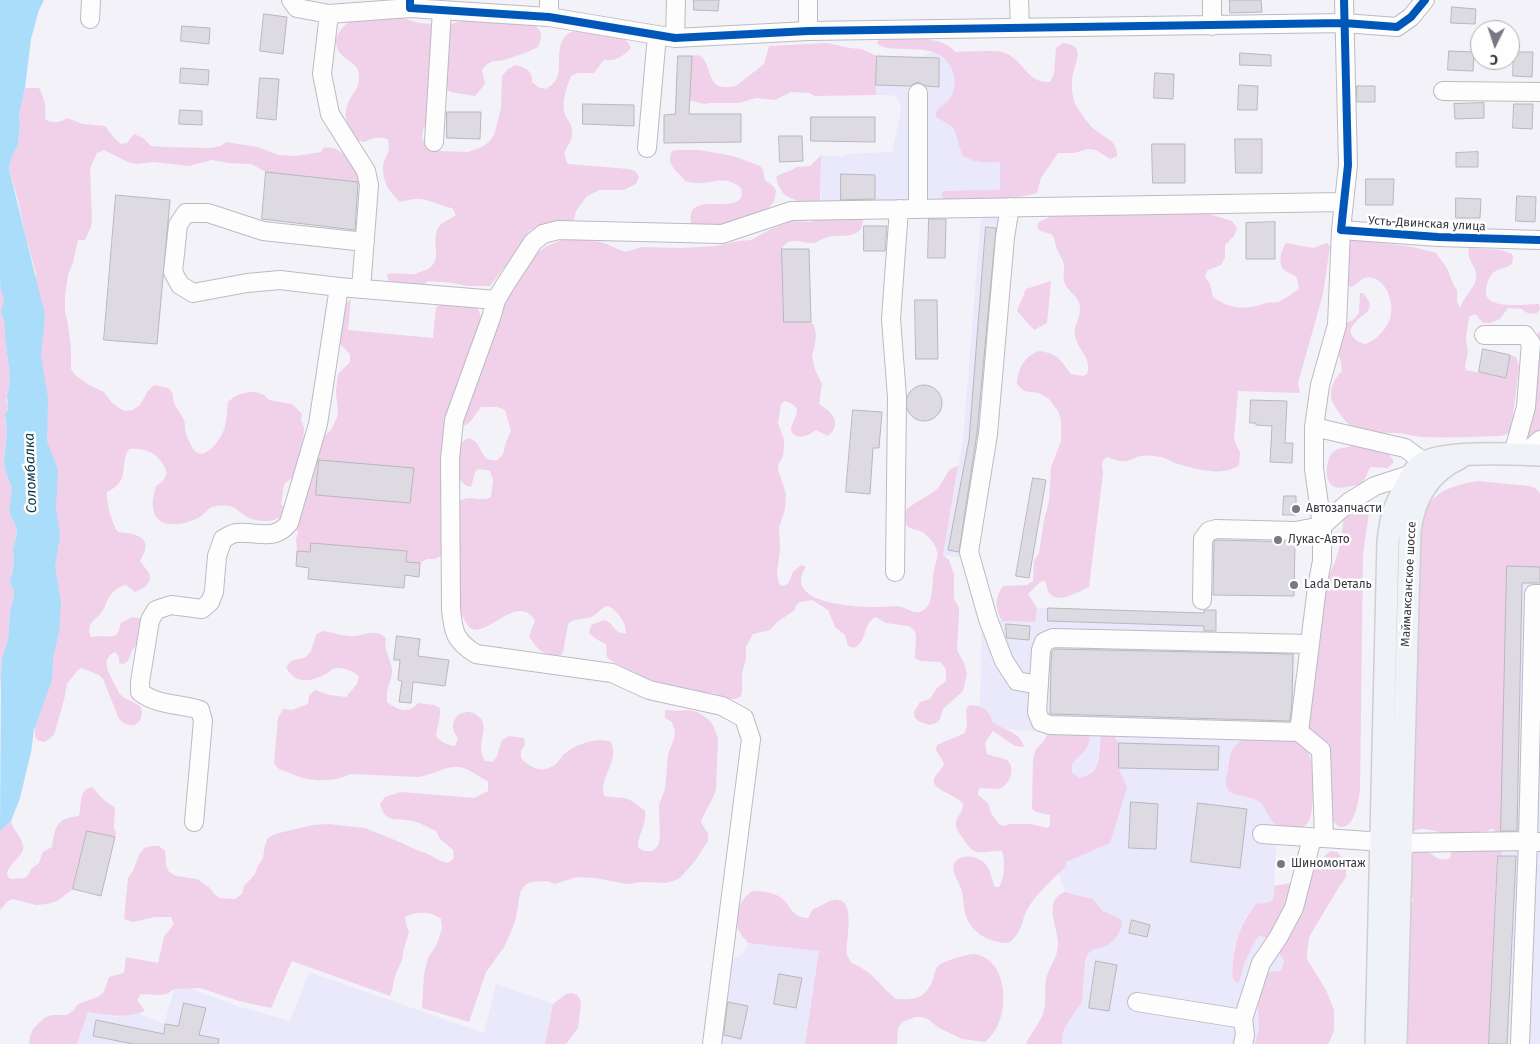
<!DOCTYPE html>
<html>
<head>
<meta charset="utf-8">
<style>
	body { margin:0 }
	#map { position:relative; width:1540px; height:1044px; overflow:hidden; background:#f2f2f8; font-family:"Fira Sans",sans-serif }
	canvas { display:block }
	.north { position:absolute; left:1470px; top:20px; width:50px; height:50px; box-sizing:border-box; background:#fefefe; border:1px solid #aeaeb2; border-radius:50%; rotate:184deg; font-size:14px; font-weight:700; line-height:20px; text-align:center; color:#373741 }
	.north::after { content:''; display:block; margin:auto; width:18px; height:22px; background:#787881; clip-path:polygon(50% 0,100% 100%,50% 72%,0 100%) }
</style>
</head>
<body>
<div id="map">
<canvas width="1540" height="1044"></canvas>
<div class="north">С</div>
</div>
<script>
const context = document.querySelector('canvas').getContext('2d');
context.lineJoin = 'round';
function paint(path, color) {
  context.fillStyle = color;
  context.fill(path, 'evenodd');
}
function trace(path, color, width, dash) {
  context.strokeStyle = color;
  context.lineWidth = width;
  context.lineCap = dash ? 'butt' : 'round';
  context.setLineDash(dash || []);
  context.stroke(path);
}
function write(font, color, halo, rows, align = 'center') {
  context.font = font + ' "Fira Sans",sans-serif';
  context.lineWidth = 5;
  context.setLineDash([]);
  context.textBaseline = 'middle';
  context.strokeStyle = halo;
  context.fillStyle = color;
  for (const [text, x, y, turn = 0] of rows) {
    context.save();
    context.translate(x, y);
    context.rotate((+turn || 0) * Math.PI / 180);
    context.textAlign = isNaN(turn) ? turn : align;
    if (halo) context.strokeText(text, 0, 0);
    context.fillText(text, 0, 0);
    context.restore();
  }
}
const built = new Path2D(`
	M1002,52L1007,202L910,198L904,201H821V155L844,157L846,154L892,152L901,111L900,104L897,98L891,95H876L877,56L919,57L929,53Z
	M981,217L1014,219L975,554L994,619L1002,621L1035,622L1037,608L1193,613L1204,614V632L1295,634V738L1250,737L1239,743L1234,747L1229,758L1226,778L1235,794L1256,800L1266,810L1272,821L1277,826L1274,886L1275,894L1273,899L1269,903L1256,904L1252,908L1245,918L1234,948L1232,977L1242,970L1244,964L1255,941L1260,936L1271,939L1284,961L1281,971L1267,972L1264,976L1257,999L1259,1027L1255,1044H1062L1063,1032L1065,1027L1082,1002L1085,961L1087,955L1119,918L1103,911L1097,902L1088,897L1065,892L1059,873L1126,787L1119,770V743L1112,733L1100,737L1098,758L1095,768L1091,772L1080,778L1072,773V765L1086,750L1049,732L1007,729L995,725L992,722L990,714L988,711L980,707L982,624L963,558L943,555L963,440Z
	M1507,566L1540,567V1044H1489L1498,856H1501Z
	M748,943L819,951L805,1044H719L730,961L743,953Z
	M309,972L484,1033L496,984L553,1004L545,1044H77L88,1011L116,1017L138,1013L164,1024L176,983L237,1006L290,1021Z`);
const green = new Path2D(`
	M396,18H403L419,23L449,25L463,20H471L531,24C543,30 543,35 538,47C529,52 517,56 507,59C495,63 491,58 482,70L485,84L475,96L450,92L444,86L427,123L423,130L422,137L425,144L439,151L468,152L482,147L489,142L494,135L501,109L502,76L508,69L516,65C526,68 533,71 532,82L538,87L545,89C569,79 552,55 564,38C575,22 605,37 622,38L628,42L631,48C623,57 615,61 604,60L594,73H578L571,76C567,86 562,100 564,111C566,121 574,124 572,136C569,149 560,149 568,164L628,169L635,171L639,177L636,184L623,190H599L586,197L576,211L574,220L569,224H552L530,230L511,262L503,269L490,286H467L453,283L428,281L422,286L396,284L388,280L387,274C396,272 406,275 415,274C418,273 422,271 426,270C445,261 430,243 438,228C442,221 450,220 456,215L452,208C440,206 428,198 416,199C411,199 405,201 400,202C390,192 384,185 383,170C383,167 383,165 384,162C388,152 390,151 388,139C379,137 373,137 365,142L357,140C347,129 342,116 349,101C352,94 358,89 359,81C360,62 351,65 341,54C337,51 336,45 336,40C337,33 346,22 353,20C364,17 384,18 396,18Z
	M900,37C916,38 946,38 955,52C966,52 993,50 1002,52C1024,58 1026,84 1050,82L1054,74L1056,48L1063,43C1086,45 1076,60 1073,74C1071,82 1072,93 1074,101C1076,107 1089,125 1094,129C1104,138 1118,140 1117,156L1110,159L1096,150L1088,149L1074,153H1058L1041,178L1037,193C1025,197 1017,195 1007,202L948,200L944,199L941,194L944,191L1000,190V162C985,162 975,164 962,155L955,131L953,127L936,117C935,107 943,107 949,100C959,87 955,68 944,58C926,42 887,55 877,43L879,39H891Z
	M827,43L850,48L861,49L877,56L876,95L815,96L809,93L791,92L775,100L756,98L739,103H710L704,104L689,100L691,56C711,50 705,80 719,86C724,88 731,87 736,86L764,64L769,46Z
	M25,88H39C44,98 47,107 45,119C52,124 60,123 67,118L83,124L105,126L115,139L121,144L127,143L134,134L143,138L151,146L163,147L211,148L221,146L226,142L258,147L278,155L296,156L321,152L323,148C345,144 353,168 363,183L266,172L251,164L228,163L212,160L189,166L153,162L137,164L128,162L104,150L97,153L90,168L92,220L91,227L85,240H78L73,262L68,275L65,296V311L68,325L71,348V369L75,375L89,385L104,392L112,403L124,411L133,410L140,405L148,391L154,385L168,388L173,394C172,405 178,409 183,418C186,423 184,428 186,433C187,437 190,444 192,447C203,467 223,437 225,426C227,418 227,410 228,402L234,397L241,394L249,392H256L264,395L269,400L292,404L302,414L301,420L304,427L303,448L296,475L284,484L281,505L288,508L320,440L331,430L338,415L336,391L338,374L350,362V354L339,343L345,304L351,299L348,330L433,338L436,307L448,301L471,303L477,307L480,314L481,321L467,370L445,549L441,556L435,559H427L420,563L406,562L407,551L311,543L310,552L297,551L296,540L298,532C295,527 291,520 285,518C279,517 276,520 270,521C266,521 259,521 255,520C246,518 242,513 235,508C231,505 221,505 216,506C207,507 205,515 198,518C184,525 156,531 153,508C152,501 154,493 156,486L163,481L167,473C161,455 148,447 129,449C118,467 132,480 107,492C106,502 112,524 118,532C128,533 149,534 145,550C144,553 142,557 140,561L149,573L150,580L145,587L135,592L126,585C116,587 110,594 106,603C105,605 105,608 103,610C97,621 85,621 91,637C100,635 108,638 117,635L121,623L132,617L142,619L138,643L132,651L128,661L124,664L119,663V657L115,652C96,660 114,680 119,693C124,700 134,701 141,707C145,725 131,731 119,719L103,679L99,675L81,668L77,671L67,684L64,700L54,735L45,742L39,741L35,737L36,273L25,234L18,200L9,169L11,159L18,145L20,126L19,115Z
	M677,150H700L733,156L755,164L760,166L763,170L765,180L774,187L776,191L774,201L767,210L726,229L692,226C680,184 749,222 741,188C726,176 718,182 701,183C696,184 690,182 685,181C678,171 665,165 672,151Z
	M821,155L820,201C811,205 793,201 785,195C780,191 777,182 776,177C783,172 791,172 796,167L810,166Z
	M1187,212L1209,214L1232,221L1237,228L1234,236L1225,245V257L1221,265L1208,270L1206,273L1205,277L1210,284L1213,297C1230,310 1247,310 1266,303C1270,302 1274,303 1278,302C1285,299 1293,293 1299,289C1298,285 1298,280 1296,277C1293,274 1288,273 1285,271C1277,264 1281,250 1286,243L1313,248L1327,243L1330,246L1323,294L1298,383L1300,393L1238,391L1234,439L1240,453L1239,465C1223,478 1193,468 1175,463C1170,461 1166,458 1161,457C1155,456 1147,455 1141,456C1137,456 1134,459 1130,460C1123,463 1115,460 1108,457C1100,460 1102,466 1103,473L1089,587C1078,591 1060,605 1049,593C1047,590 1047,585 1045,581L1040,582L1028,594L1037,608L1035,622L1002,621C995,609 994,598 1003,586L1027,585L1033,581L1034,561L1039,553L1044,520L1049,501L1051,467L1061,441V420L1058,411L1049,399L1039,393L1024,391L1017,384C1018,369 1024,356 1039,351C1059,354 1059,359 1071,374L1083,376L1087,374C1093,358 1077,350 1075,335C1073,327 1080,319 1080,309C1080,296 1070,294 1065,284C1062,278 1065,271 1064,265C1063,259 1060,256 1058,251C1051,237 1060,235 1040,231L1037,226L1039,222L1054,215L1178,214Z
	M822,217L864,218C861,223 863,229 858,232C849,238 838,234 828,237C823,238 818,242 814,243C803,244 788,235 782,249L784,322H811L814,325L816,335L815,345L812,355L815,370L822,384L819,404C832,412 843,423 828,436L816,430C812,432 809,435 805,436C802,437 800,437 797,436C782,430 801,417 796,407C793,404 789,402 785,401L781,404L778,423L784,440V445L783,456L778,465V469L786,494L785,509L779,528L780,549L777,574L779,584L783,586L788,584L793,572L801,565L806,567C778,608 875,609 895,606C905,605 914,617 924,610C935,602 931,578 935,566C940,553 937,545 927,536C924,533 925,533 921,531C916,530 911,529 907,526C904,520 905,515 907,509C916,501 928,497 937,489C946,480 945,469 958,466L943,555L949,560L954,574V599L959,608V613L957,650L964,663L967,674L963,691L943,709L940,719L936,723L930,725L920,722L915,718L914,712L920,702L930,699L937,688L946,681V669L940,662L921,661L915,658L916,635L914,630L909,626L886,623L875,617C861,627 868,641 854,648L848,646L845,635L835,627L828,610L812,600L800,602L796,605L795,610L777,622L770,630L753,634L746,647V658L742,673V693L740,697L735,699H729L713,693L701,694L642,681L629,670L610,660L607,657L606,644L596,639L589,633L591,625L604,620C614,622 614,635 626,633C626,622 617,610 608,606C601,607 598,614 591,617C583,620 573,618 568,624L563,652L561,655C546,658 536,649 529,636L535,621C519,592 488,636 472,629C464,625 463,612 457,607V503C468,493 479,503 491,497L493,480L490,471L487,470L478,469L475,472L471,487C454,485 458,459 459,446L461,443L468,438C485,442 478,464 498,460L503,454L506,442L511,431L505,410L497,407H481C474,415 471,426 460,426L496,311L534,255L547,246L567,238H583L604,243L625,252L642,247L682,248L716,246L738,241L751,240L773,228L792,221L811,222Z
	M1352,239L1413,247L1436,253C1439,258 1443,262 1446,267C1451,275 1451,283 1457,290V302L1460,308C1463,298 1473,290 1476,279C1479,268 1465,260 1469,248L1501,250L1512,254L1513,257L1512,264C1507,268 1499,268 1494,272C1490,275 1486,284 1486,290C1483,311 1527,304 1539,304L1540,309L1537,313C1531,314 1526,314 1522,309L1508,308L1500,319L1490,323H1483L1475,314L1469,317L1466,338L1468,352L1465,366L1466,370L1506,378L1510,355L1516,357L1519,366L1511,432L1505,435L1499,436C1473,437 1447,438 1422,437C1411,436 1401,432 1391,433C1378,433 1376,438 1361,432C1349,428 1341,416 1334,405C1327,393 1333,380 1342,371L1341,362L1338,353L1345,323L1353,320L1359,313L1360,293H1363C1379,311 1363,312 1353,325C1346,334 1357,343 1366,344C1378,339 1388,328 1391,315C1394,300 1384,274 1365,278C1361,279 1356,285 1352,287L1344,284L1347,245Z
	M0,280L4,299L2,316L5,325V338L10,376L9,387L6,400L8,406L5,419L7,431L4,462L6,473L12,488L9,512L15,524L17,533L13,550L14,563L11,575L14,591V596L10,612L8,639L2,658L0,693Z
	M1051,281L1047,323L1034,330L1017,311L1026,289Z
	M1540,331V430L1527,443H1517L1533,344Z
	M1353,445L1373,446L1381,453L1389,454L1393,460V463L1388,468L1371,467C1366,472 1367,479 1362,483C1357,486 1351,486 1346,487C1325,492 1324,471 1330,456C1338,445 1344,450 1353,445Z
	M1478,481L1529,486L1535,488L1540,493V568L1507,567L1506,662L1501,833L1496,832L1492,828C1487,832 1483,831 1477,832C1472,834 1468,838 1463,838C1446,838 1428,823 1412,832L1420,534C1423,524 1424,513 1429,504C1440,488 1461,484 1478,481Z
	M1362,502L1368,507L1369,512L1363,554L1360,791C1358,801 1355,829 1340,827C1337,827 1335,822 1332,820L1308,725L1310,706L1312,696L1314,666L1325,584L1335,562L1340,545L1344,516Z
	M322,631C332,632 342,636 351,636C364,637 374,627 386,638C383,650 391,658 392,670C392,682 385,688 387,702C397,710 409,715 418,703L434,705L440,708C441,718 437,726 436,736C442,743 447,745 455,746L458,739C457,736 455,734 454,732C448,715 470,704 481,719C489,730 475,744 485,761L493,762L497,756L502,740L509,736L524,738L525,745L521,751V758C531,769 543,774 556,764C560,760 562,755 567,752C578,743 598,737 611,742C620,762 599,775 604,796C613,798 624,796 632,801C637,804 640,808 645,811C647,825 637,835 638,848L645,851H652L658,846L660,838L659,805L665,789L668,754L674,739L675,731L672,722L665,718V710L676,711L688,710L697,712L708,719L713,725L718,739L716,789C713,801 705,810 701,822L708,834V841L695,861L680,878L673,881L666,883L642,882L627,884L595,878L577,877L555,884L547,881L530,882L524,886L520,893L516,918L511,932L504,947L486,972L469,1022L422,1008L424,974L428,958L437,944L442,928L441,919C432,911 417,911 405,917L406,924L409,932L403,952L402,960L395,976L392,990L390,996L292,961L271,1008L239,1001L200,988L174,989L167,994L159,995L141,994L137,1000L145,1011C123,1019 110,1015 88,1012L77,1044H29L30,1036L33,1029L44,1018L52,1015H67L74,1010L78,1004L98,997L104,992L109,977L124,973L126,957L158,963L164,937L174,924L171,917H155L133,922L124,919L128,878L133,871L139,855L144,848L152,846H159L165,851L166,865L169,872L176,876L197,879L210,888L214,894L220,898L235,899L242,894L244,886L255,874L258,866L263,858L265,845L268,838L275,834L313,825L329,824L365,828L397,841L419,851L426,853L441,861L448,863L454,858L453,850L440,839L436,831C429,828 421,823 413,821C396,817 386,825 380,804L385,797L401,792L474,798L488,791V781C480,778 474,772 466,769C451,762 433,775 418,777L351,774C331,783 309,782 290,773C281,769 279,771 274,763L278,718L283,709L292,710L308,704L309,696L315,690L329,695L346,697L357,684L359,676C353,671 341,666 333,669C331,670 329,672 326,674C311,682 295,685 286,667L291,661L306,657L311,651L316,635Z
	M972,705C983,706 991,711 992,722C1003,730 1020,731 1024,747L1015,746L993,731L985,743L987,754C994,757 1001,757 1007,760C1016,767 1010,784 1001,788C995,790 987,788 980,788L978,791V795L987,802L989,806L991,813L999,824L1003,826L1010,824H1031L1047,828L1050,826V815L1036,812L1032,809L1033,759L1036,749L1044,741L1049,732H1090C1089,755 1082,750 1072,765V773L1080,778C1085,776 1091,774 1094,770C1101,761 1099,745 1101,734L1112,733L1119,743V770L1127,787L1110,843L1066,862V866C1051,882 1032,896 1024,917C1021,927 1018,937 1008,943C989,943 969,932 965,912C963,904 964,897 961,889C959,882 951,871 954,863C956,860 960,858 963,857C969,856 973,856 978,859C991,864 990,876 995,887H999C1005,879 1005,860 1002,851C978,850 977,860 962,837C959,833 955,828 956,822C958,815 963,812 963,804C956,794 931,790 934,779C936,773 943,769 944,763L936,750L937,745L965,733L967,724L966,710L968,706Z
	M1250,737L1297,738C1299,741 1303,743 1305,746C1313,758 1314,777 1313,791C1312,808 1314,833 1290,828C1284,827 1277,827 1273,822C1268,816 1266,809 1260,803C1251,795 1235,797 1229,791C1224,786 1226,779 1227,773C1231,753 1228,746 1250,737Z
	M92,787C97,791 99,796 104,800C108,803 111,804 115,808L114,828L116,833L115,837L87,831L73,889L57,901L47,904L36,905L13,899L8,901L0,910V831L11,821C14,832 21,836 23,845C26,856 8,862 7,875L10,879L25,878L29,874L31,869L39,863L43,852L52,847C55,827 56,818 79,816C82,805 78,790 92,787Z
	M1501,848L1502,856H1497L1489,1044H1405L1406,966L1410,953L1411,940L1409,932V908L1413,900L1410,887L1411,858L1414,851H1428C1435,857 1440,862 1450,858L1451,851Z
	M1330,851L1337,852L1342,857L1346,863V877L1339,887L1312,932L1309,938L1307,952V959L1326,990L1334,1010V1031L1328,1044H1255L1259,1027L1257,999L1264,976L1268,972L1281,971L1284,961L1271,939L1260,936L1255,941L1244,964L1239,983L1234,981C1231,975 1233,969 1233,962C1235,940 1242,921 1256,904C1270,902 1276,904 1274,886L1291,883L1312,868Z
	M752,891C762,891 772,892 780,897C792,905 790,917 808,918L813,909C820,907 827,901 834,900C858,897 845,942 847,954C848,958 850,961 853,964C870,969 882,988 896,999C914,1000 925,999 933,980C934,976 935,969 938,966C943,961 968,954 974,954C1006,958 1009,1005 997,1027C994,1033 990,1037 985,1042L962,1039L939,1028L928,1019L921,1017H915L902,1022L898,1028L897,1044H805L819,951L748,943C745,939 742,936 740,933C732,919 740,899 752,891Z
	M1065,892L1093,899L1103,911L1119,918L1122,922C1121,933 1114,943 1103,947C1100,948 1095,948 1091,951C1088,953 1086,957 1085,961L1082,1002L1065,1027L1063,1032L1062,1044H1026C1031,1033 1039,1024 1043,1014C1047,1003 1044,991 1046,979C1049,966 1058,959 1058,943C1058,927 1042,900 1065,892Z
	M571,993L577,995L580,999L581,1003L578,1028L566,1044H545L553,1004L566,994Z`);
const water = new Path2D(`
	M0,0H44L39,10L31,39L25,88L19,115L20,126L18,145L11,159L9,169L45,315L41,356L48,398L47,441L58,470L56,507L60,536L55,567L61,602L59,632L53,658L52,680L34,730L31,752L20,798L11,821L0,831L1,675L2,658L8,639L10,612L14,596V591L10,582L14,563L13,550L17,533L15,524L9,512L12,488L6,473L4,462L7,431L5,415L8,409L7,396L9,387L10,376L5,338V325L1,312L4,299L1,290L0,280Z`);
const building = new Path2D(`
	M694,0H719L718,11L694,10Z
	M1230,0H1261L1262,12L1230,13Z
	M1452,7L1476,9L1475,24L1451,23Z
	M264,14L287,17L283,54L260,51Z
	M182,26L210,28L209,44L181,41Z
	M1449,51L1474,52L1473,71L1448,70Z
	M1514,52H1533L1532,77L1513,76Z
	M1240,53L1271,55V66L1240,65Z
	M678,56H692L689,114H741V142L664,143V115L675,114Z
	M877,56L939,58V87L926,86L918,82L910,86L876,85Z
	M181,68L209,70L208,85L180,83Z
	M1155,73L1174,74L1173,99L1154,98Z
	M260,78L279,79L276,120L257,118Z
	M1239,85L1258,86L1257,110H1238Z
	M1357,86H1375V102H1357Z
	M1484,103V118L1455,119L1454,104Z
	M583,104L634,105V126L583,124Z
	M1514,104H1533L1532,129L1513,128Z
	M180,110L202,111V125L179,124Z
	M447,112H481L480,139L447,138Z
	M811,117H875V142L811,141Z
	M779,136H802L803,161L780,162Z
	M1235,139H1262V173H1236Z
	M1152,144H1185V183H1153Z
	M1478,152V167H1456V153Z
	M266,172L358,182L355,230L262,219Z
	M841,174L875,175V199L841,200Z
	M1366,179H1394L1393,205H1366Z
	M116,195L170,200L157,344L104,340Z
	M1517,196L1536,197L1535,222L1516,221Z
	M1456,198L1481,199L1480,218H1456Z
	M929,219H946L945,258H928Z
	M1275,222V259H1246V223Z
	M864,226H887L885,251H864Z
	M986,227L996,228L977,433L959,552L948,550L969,440Z
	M782,249H809L811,322H784Z
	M915,300H937L938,359H916Z
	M1483,349L1510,355L1506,378L1479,372Z
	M906 403a18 18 0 1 1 36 0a18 18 0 1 1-36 0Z
	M1251,400L1287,401L1285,443H1293L1292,463L1270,462L1272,426L1256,425V423H1250Z
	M853,410L882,412L879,448H873L870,494L846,492Z
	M319,460L414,468L410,503L316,495Z
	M1033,478L1046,480L1029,578L1016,576Z
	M1284,496H1296V515H1283Z
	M1215,540L1295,542L1294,596L1213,595L1214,543Z
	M311,543L407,551L406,562L420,563L419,577L405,575L404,588L308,579L309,568L296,566L297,551L310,552Z
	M1507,566L1540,567V583H1522L1517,831H1501Z
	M1048,608L1204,613V610H1216V631H1204V626L1048,621Z
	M1006,624L1030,626L1029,640L1007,638Z
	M397,636L420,639L418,656L449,660L445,686L413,682L411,703L399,702L402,681L398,680L400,660H394Z
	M1055,649L1293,654L1292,702L1290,721L1052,714H1050L1051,662L1052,652Z
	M1119,743L1219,746L1218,770L1119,768Z
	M1131,802L1158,804L1156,849L1129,848Z
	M1198,803L1247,809L1240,868L1191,862Z
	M87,831L115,837L101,896L73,889Z
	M1498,856H1516L1507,1044H1489Z
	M1132,920L1150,925L1147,937L1129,933Z
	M1096,961L1117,965L1109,1011L1089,1008Z
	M779,974L802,978L796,1008L774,1004Z
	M728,1002L748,1006L741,1039L724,1035Z
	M184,1003L206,1008L199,1035L219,1039L218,1044H133L93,1036L96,1020L164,1034L165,1024L178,1026Z`);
const minor = new Path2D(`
	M291,0L297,8L329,14L410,8L549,17L675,38L808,31L1344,23L1397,27L1411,17L1425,0
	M808,0V31
	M1019,0L1020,28
	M1212,0V26
	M1344,0L1348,165L1341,230L1438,237L1540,240
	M329,14L322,74L330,114L366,171L369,185L361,289
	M549,17V0
	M90,19L91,0
	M675,38L676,0
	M1443,91L1540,92
	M434,142L442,10
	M647,148L657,35
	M1010,207L1005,237L988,434L969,552L988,619L1004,661L1017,681L1039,685
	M918,209V93
	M1341,230L1337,325L1320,385L1314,427L1405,448L1424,462
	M365,242L263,231L208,213H186L178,225L173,272L180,285L193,293L247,283L280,280L339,287L496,300
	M1484,335H1525L1531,343L1526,407L1513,454
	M1524,454L1540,440
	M895,572L897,397L891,319L899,209
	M1202,600L1203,539L1209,531L1216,529L1295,531L1322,526L1349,502L1375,486L1412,474
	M1310,644L1053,638L1044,642L1041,650L1037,712L1041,722L1050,725L1299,732L1321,750L1324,838
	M1299,732L1317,587L1322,561V526L1314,469V427
	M194,822L203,721L200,710C181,704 156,705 140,692V682L150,620L156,610L171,605L202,609L210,602L214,592L217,556L223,539C227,537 232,533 237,533C257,531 274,542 289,523L318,424L339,287
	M1262,834L1400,843L1528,841L1539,842
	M1137,1002L1243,1019
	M712,1044L751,739L744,718L722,706L649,690L612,673L476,654C455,641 453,632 451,609L450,459L454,420L491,318L496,300L505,285L533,242L543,234L558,230L722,234L791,211L1343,202
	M1243,1044L1245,1035L1243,1019L1261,963L1278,938L1294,908L1312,838
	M1520,1044L1528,841L1534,594H1540`);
const major = new Path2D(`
	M1376,1044L1388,541C1391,515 1394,506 1407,484C1411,475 1415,468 1423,463C1443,450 1514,454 1540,455
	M1396,1044L1410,531C1414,498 1429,472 1460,458`);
const cycleway = new Path2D(`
	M410,0V8L549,17L675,38L808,31L1344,23L1397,27L1411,17L1425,0
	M1344,0L1348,165L1341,230L1438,237L1540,240`);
const markers = [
	[1296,509,5,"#787881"],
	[1278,540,5,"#787881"],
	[1294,585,5,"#787881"],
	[1281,864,5,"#787881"]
];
const streetNames = [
	["Усть-Двинская улица",1427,224,3],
	["Маймаксанское шоссе",1409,584,-87]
];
const poiNames = [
	["Автозапчасти",1306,509],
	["Лукас-Авто",1288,540],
	["Lada Dеталь",1304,585],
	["Шиномонтаж",1291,864]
];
const waterNames = [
	["Соломбалка",31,473,-92]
];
paint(built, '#e9e9fb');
paint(green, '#f1d0ea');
paint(water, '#aaddf9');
paint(building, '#dddae2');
trace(building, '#b9b7bd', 1);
trace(minor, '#bbbbc3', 20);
trace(major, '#ceced3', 24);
trace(minor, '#fdfdfe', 18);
trace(major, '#eff2f7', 21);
trace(cycleway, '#0057b8', 8);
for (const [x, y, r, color] of markers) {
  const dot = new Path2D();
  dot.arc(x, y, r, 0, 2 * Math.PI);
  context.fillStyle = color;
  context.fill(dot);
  trace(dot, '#fefefe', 2);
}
write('12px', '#373741', '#fefefe', streetNames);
write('12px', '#373741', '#fefefe', poiNames, 'left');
write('italic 14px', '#073447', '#fefefe', waterNames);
</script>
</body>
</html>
